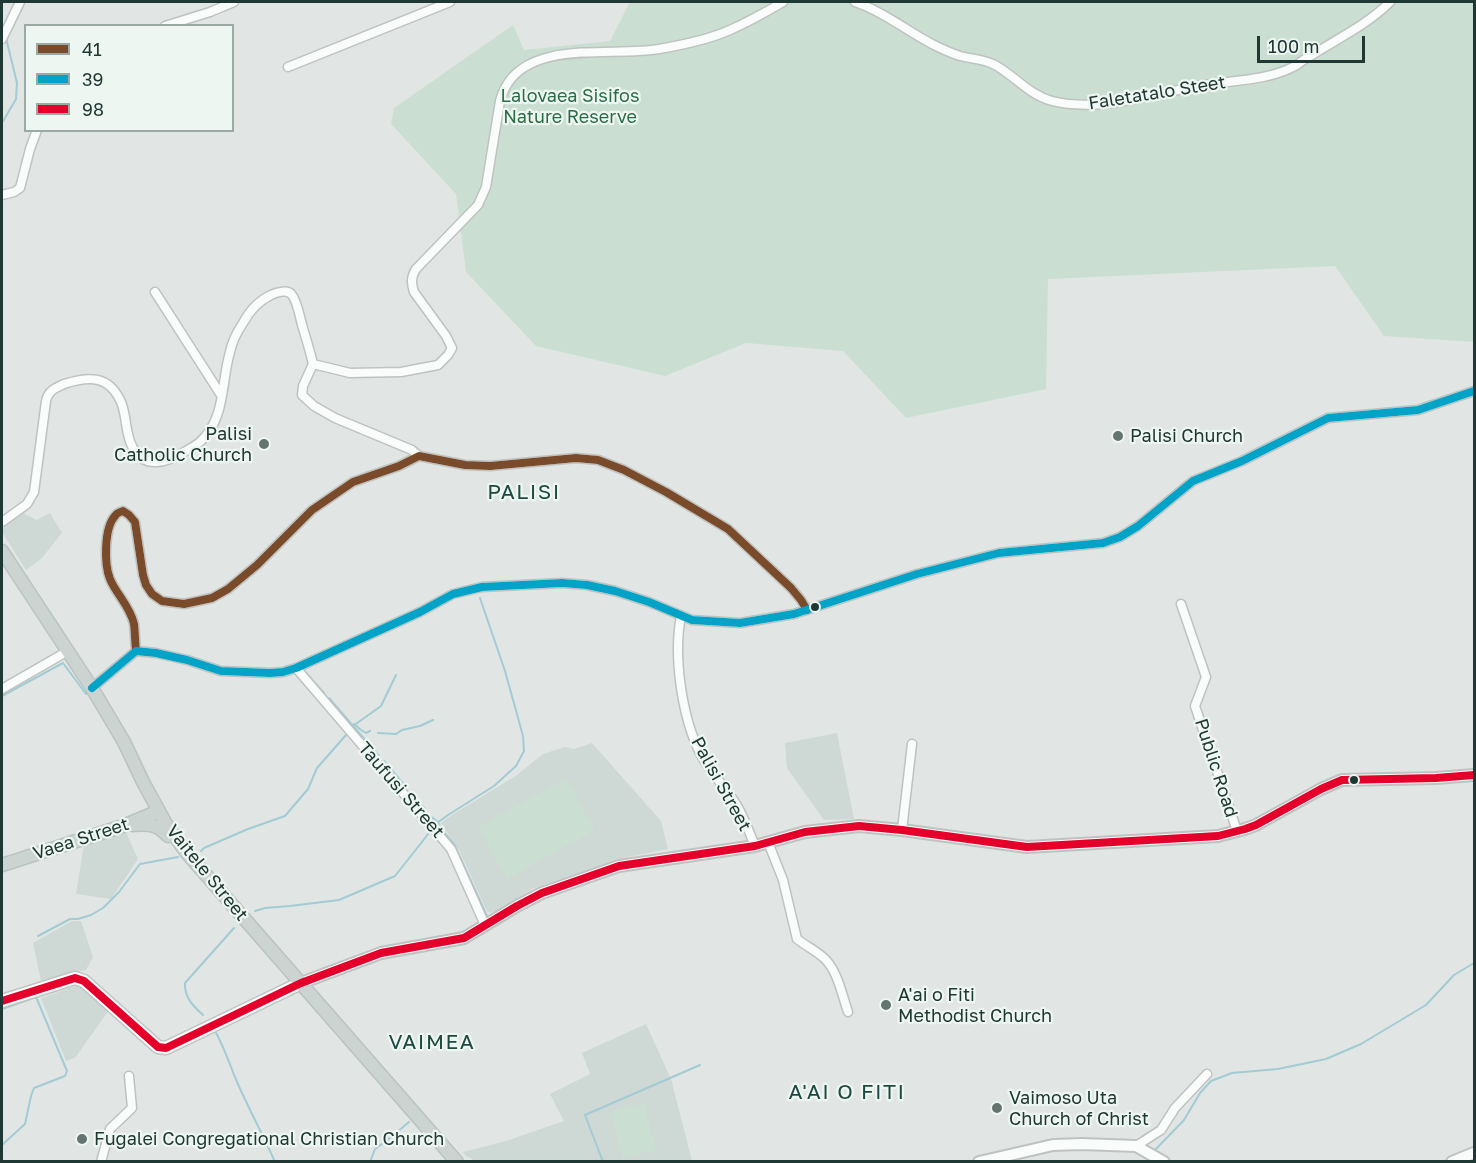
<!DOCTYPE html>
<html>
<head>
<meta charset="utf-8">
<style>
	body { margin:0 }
	#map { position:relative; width:1476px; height:1163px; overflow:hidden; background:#e1e6e4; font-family:"Golos Text",sans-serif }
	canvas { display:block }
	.frame { position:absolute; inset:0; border:3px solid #203833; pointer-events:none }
	.legend { position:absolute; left:24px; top:24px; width:210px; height:108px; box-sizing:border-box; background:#eef6f2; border:2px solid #9caaa6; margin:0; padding:8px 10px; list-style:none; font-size:18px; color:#203833 }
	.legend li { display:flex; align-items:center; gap:12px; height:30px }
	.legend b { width:30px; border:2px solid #9caaa6 }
	.scale { position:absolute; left:1257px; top:36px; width:108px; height:27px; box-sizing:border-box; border:3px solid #203833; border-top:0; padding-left:8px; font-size:18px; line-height:21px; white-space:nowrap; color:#203833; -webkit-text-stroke:4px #eef6f2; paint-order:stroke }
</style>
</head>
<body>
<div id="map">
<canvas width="1476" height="1163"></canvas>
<div class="frame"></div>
<ul class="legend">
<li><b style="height:8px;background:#7a4b2a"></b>41</li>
<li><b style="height:8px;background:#02a3c6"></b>39</li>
<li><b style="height:8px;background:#e4002b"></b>98</li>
</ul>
<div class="scale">100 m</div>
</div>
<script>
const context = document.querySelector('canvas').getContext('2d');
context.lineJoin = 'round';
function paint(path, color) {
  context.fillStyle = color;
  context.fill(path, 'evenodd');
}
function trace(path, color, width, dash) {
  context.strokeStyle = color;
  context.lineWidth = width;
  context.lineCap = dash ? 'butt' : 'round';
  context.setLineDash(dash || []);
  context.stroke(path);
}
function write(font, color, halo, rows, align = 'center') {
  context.font = font + ' "Golos Text",sans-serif';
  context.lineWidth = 4.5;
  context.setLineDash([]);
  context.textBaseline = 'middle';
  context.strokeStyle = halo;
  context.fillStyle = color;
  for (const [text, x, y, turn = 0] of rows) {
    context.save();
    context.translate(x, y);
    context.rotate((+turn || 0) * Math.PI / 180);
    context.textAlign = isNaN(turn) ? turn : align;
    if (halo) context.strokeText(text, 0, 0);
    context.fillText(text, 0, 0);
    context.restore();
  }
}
const built = new Path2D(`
	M23,513L37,520L50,513L62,533L41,559L26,570L2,532V529Z
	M837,733L854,819L824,820L787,768L785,743Z
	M592,743L661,821L668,849L623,858L534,888L497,910L490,913L487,911L460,852L441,823L447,818L517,775L543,754L565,747L574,749Z
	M125,830L138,859L111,899L76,894L84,844Z
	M72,921H81L93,957L86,970L41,981L33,943Z
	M82,984L109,1010L75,1058L66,1061L41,998Z
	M646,1024L671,1079L692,1161L474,1162L471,1158L466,1156L463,1152L506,1141L564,1121L550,1094L590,1074L582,1053Z`);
const green = new Path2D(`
	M630,2H1474V342L1384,336L1335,266L1048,279L1046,389L906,418L843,351L746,343L665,376L536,346L466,272L456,194L391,124L394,108L513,25L524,50L610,41Z
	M566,779L595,830L507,879L478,827Z
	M644,1103L656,1150L623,1158L611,1111Z`);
const stream = new Path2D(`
	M2,123L16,99L17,83L6,38
	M305,672L324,693
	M2,696L63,663L86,694L90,692
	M329,698L379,756
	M354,724L361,730L366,733L370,731
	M353,726L381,706L396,675
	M378,733L396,734L402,730L420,726L433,720
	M384,761L406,787
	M410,793L425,809
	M429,815L438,822L442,830L454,844L487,916
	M437,823L448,815L494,786L516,766L524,751L523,736L505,671L480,598
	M201,851L204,848L248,829L285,816L308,789L317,768L346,735
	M255,911L265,908L290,906L339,900L395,876L429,833
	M38,936L70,919H78L91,915L103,908L119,892L140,864L178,857
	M2,1009L36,997L67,1071L65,1076L34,1088L31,1096L25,1124L2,1145
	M203,1015C193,1006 184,997 185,983L234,928
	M215,1031C227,1052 233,1076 244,1097C254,1119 265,1139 275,1162
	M1154,1151L1184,1120L1200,1093L1211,1081L1232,1073L1278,1069L1326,1059L1361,1044L1426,1005L1454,975L1474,963
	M370,1162L375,1149L390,1138L409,1122
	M603,1162L585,1115L700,1065`);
const minor = new Path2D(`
	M855,2C884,12 907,31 934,45C942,49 951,53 960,56C971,59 984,59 995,65C1015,76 1029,95 1052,101C1102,113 1154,93 1204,85C1234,80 1265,81 1293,67C1299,64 1305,58 1312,55C1339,38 1368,24 1390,2
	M165,26L210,12L234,2
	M2,39L20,2
	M288,67L450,2
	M2,195L14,192L20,188L30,149L37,130
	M155,292L221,395
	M419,456L412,450L335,418L314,406L302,395L303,386L313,364L350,373L401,372L438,365L448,355L452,348L446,336L414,292C411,283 411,277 416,269L478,205L486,187L500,101C501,97 503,92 505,88C530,39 613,57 659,49C682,45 708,40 730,30C748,22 766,12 783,2
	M2,522L27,504L34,492L46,401C48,391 55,388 64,384C89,376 109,375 121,402C127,416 125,433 132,446C144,471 168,462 186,451C191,448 197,445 201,441C226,417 221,382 230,352C232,342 237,332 243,323C250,310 258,301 271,295C277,292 288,289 292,295C297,301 300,317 302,325C306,338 310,351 313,364
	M1181,604L1206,677L1195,706L1237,831
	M681,616C673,657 682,718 701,755C711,773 725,787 736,804C744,817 749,832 755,846
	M136,651C135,642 135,632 134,624C130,606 116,594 110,579C104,564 104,528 115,516C116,514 120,512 123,511L129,515L135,522L143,575L146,585L152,594L162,601L184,604L212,598L228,589L257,565L312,510L353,482L399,466L419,456L465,465L490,466L576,458L598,460L624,470L666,492L728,529L791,588L801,600L807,610
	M296,668L451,849L485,925
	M92,688L136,651L156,653L187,660L221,671L270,673L283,672L296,668L420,612L453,594L482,587L562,583L587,585L615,591L649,602L692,620L740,623L794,614L917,574L999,553L1103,543L1120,537L1138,526L1193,481L1242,461L1328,418L1418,410L1474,391
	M2,689L68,651
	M902,830L912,744
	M768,842L783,880L797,939C806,946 817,951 825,959C838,972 842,995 848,1012
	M1136,1146L1161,1130L1175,1108L1207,1074
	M101,1162L110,1129L132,1108L129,1076`);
const tertiary = new Path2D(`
	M301,983L381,953L464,938L517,906L542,893L619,866L755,846L805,832L859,826L902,830L1027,847L1218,836L1245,829L1256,825L1321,789L1342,780L1436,778L1474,775
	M979,1162L1053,1145L1082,1144L1136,1146L1164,1162
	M1452,1162L1474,1153`);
const secondary = new Path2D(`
	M2,1001L75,978L84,981L158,1047L166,1048L301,983`);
const primary = new Path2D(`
	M2,551L92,688L124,742L143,782L166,824L186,852L457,1162
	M133,825C149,824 156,823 168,836
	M2,865L123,826L159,811`);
const bus1 = new Path2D(`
	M136,651C135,642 135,632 134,624C130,606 116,594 110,579C104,564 104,528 115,516C116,514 120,512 123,511L129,515L135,522L143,575L146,585L152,594L162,601L184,604L212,598L228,589L257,565L312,510L353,482L399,466L419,456L465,465L490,466L576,458L598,460L624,470L666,492L728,529L791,588L801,600L807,610`);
const bus2 = new Path2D(`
	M92,688L136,651L156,653L187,660L221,671L270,673L283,672L296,668L420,612L453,594L482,587L562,583L587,585L615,591L649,602L692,620L740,623L794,614L917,574L999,553L1103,543L1120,537L1138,526L1193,481L1242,461L1328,418L1418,410L1474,391`);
const bus3 = new Path2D(`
	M2,1001L75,978L84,981L158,1047L166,1048L301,983L381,953L464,938L517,906L542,893L619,866L755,846L805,832L859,826L902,830L1027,847L1218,836L1245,829L1256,825L1321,789L1342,780L1436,778L1474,775`);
const markers = [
	[1118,436,6,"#647571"],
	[264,444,6,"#647571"],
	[815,607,5,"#203833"],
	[1354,780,5,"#203833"],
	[886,1005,6,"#647571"],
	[997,1108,6,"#647571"],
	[82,1139,6,"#647571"]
];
const streetNames = [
	["Faletatalo Steet",1157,93,-9],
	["Public Road",1216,768,72],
	["Palisi Street",721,784,61],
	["Taufusi Street",401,790,49],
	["Vaea Street",81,839,-18],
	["Vaitele Street",207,873,51]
];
const parkNames = [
	["Lalovaea Sisifos",570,96],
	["Nature Reserve",570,117]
];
const poiNames = [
	["Palisi",252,434,"right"],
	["Catholic Church",252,455,"right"],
	["Palisi Church",1130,436],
	["A'ai o Fiti",898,995],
	["Methodist Church",898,1016],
	["Vaimoso Uta",1009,1098],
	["Church of Christ",1009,1119],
	["Fugalei Congregational Christian Church",94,1139]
];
const quarterNames = [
	["PALISI",524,492],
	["VAIMEA",432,1042],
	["A'AI O FITI",847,1092]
];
paint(built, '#ced8d4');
paint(green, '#cadfd1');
trace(stream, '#a2cbd4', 2);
trace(minor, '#bec3c1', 11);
trace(tertiary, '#bec3c1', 14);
trace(secondary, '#bdc4c1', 15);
trace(primary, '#bbc3c1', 15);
trace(minor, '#fafbfb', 8);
trace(tertiary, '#fafbfb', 10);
trace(secondary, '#fafbfb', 12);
trace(primary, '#ccd4d2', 12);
trace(bus1, '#7a4b2a', 8);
trace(bus2, '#02a3c6', 8);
trace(bus3, '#e4002b', 8);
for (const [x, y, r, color] of markers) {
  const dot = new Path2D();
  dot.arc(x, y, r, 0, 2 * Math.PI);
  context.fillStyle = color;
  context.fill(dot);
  trace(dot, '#eef6f2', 2);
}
write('18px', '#203833', '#eef6f2', streetNames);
write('18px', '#2c6d48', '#eef6f2', parkNames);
write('18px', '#203833', '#eef6f2', poiNames, 'left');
context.letterSpacing = '1.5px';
write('21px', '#1d4941', '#eef6f2', quarterNames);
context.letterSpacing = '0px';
</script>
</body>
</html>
